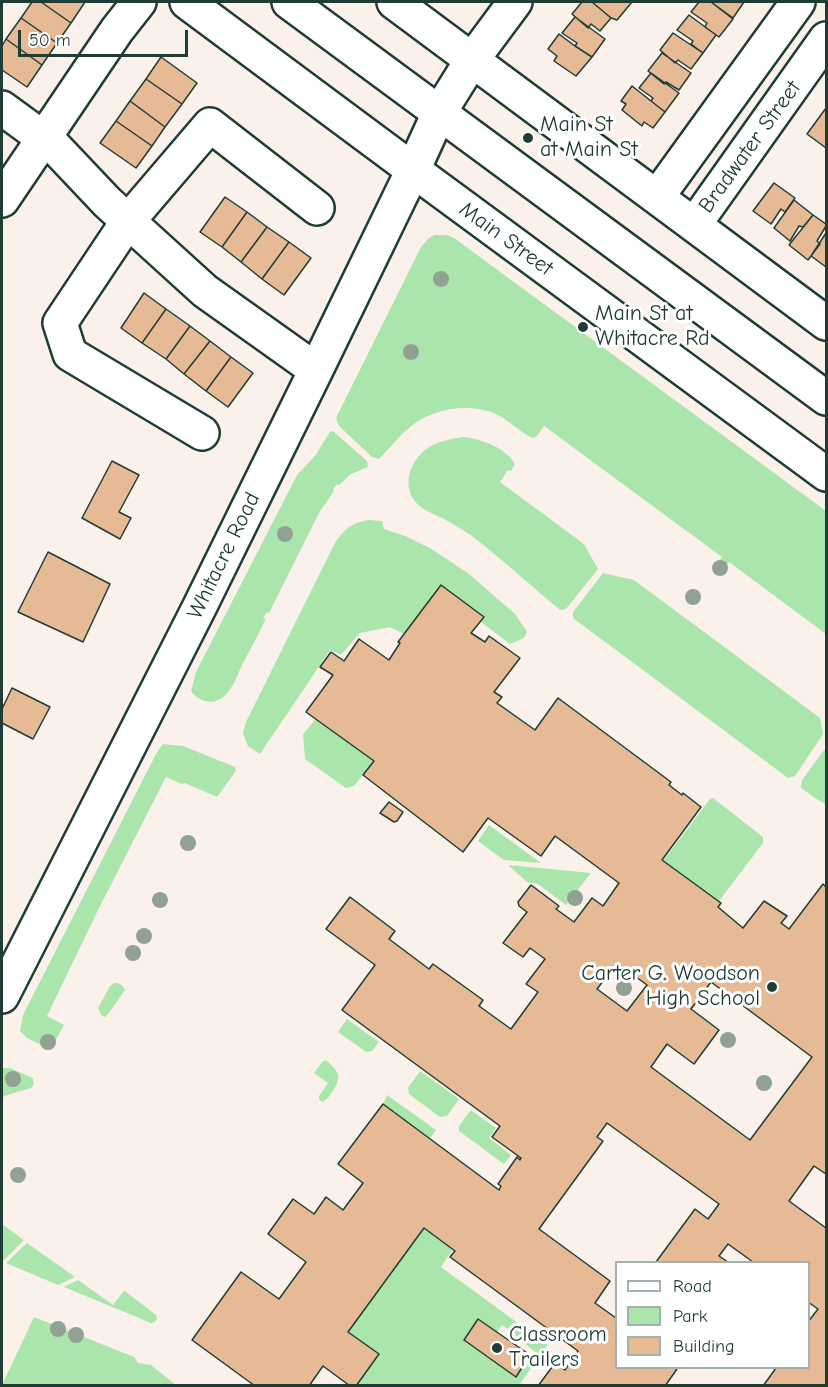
<!DOCTYPE html>
<html>
<head>
<meta charset="utf-8">
<style>
	body { margin:0 }
	#map { position:relative; width:828px; height:1387px; overflow:hidden; background:#faf1ea; font-family:"Comic Neue",sans-serif }
	canvas { display:block }
	.frame { position:absolute; inset:0; border:3px solid #1f3d34; pointer-events:none }
	.legend { position:absolute; left:615px; top:1261px; width:195px; height:108px; box-sizing:border-box; background:#fff; border:2px solid #a5b1ae; margin:0; padding:8px 10px; list-style:none; font-size:18px; color:#1f3d34 }
	.legend li { display:flex; align-items:center; gap:12px; height:30px }
	.legend b { width:30px; border:2px solid #a5b1ae }
	.scale { position:absolute; left:18px; top:30px; width:170px; height:27px; box-sizing:border-box; border:3px solid #1f3d34; border-top:0; padding-left:8px; font-size:18px; line-height:21px; white-space:nowrap; color:#1f3d34; -webkit-text-stroke:4px #fff; paint-order:stroke }
</style>
</head>
<body>
<div id="map">
<canvas width="828" height="1387"></canvas>
<div class="frame"></div>
<ul class="legend">
<li><b style="height:8px;background:#fff"></b>Road</li>
<li><b style="height:16px;background:#aae6ac"></b>Park</li>
<li><b style="height:16px;background:#e5ba95"></b>Building</li>
</ul>
<div class="scale">50 m</div>
</div>
<script>
const context = document.querySelector('canvas').getContext('2d');
context.lineJoin = 'round';
function paint(path, color) {
  context.fillStyle = color;
  context.fill(path, 'evenodd');
}
function trace(path, color, width, dash) {
  context.strokeStyle = color;
  context.lineWidth = width;
  context.lineCap = dash ? 'butt' : 'round';
  context.setLineDash(dash || []);
  context.stroke(path);
}
function write(font, color, halo, rows, align = 'center') {
  context.font = font + ' "Comic Neue",sans-serif';
  context.lineWidth = 6;
  context.setLineDash([]);
  context.textBaseline = 'middle';
  context.strokeStyle = halo;
  context.fillStyle = color;
  for (const [text, x, y, turn = 0] of rows) {
    context.save();
    context.translate(x, y);
    context.rotate((+turn || 0) * Math.PI / 180);
    context.textAlign = isNaN(turn) ? turn : align;
    if (halo) context.strokeText(text, 0, 0);
    context.fillText(text, 0, 0);
    context.restore();
  }
}
const green = new Path2D(`
	M434,235H447L454,238L826,511V634L729,562L719,574L715,573L714,569L722,557L544,426L537,436L533,438C521,433 510,421 498,415C470,402 432,408 409,428C398,437 389,449 379,459L372,457L339,426L336,418L421,247L429,238Z
	M333,431L367,461L368,467L351,474L339,485L337,484L333,489L334,491L319,513L269,613L267,612L263,618L266,619C258,635 250,650 242,665C237,676 233,689 223,697C213,706 198,701 191,691L196,672L297,475L315,456L330,432Z
	M463,437C481,439 505,447 515,464L511,471L508,470L500,482L584,544L598,569L566,609L560,610C531,586 502,559 472,536C463,530 454,524 444,519C434,514 421,510 414,500C402,483 411,459 428,448C438,441 451,439 463,437Z
	M368,520L382,521L384,529L405,536L430,548L469,574L515,614L527,632L524,638L510,644L481,622L484,617L441,585L404,634L390,627L360,633L341,655L330,650L260,754L248,746L243,734L246,722L336,541C346,528 352,523 368,520Z
	M603,573L634,580L820,718L823,734L795,776L788,778L573,618V612Z
	M316,719L374,761L354,786L346,788L305,759L303,734Z
	M163,744L183,746L235,767L236,771L217,797L185,783L182,784L166,777L99,908L47,1016L64,1025L52,1047L48,1048L27,1038L20,1031L23,1015L156,754Z
	M824,750L826,752V804L818,800L801,788L802,780Z
	M713,798L763,837V843L719,901L663,861L710,799Z
	M489,825L541,863L504,860L478,841Z
	M508,865L591,873L566,905L538,884L527,882Z
	M114,983C120,983 123,985 125,990L108,1014L105,1017L101,1015L98,1008L110,986Z
	M347,1019L379,1042L372,1051L366,1052L338,1032Z
	M326,1060C338,1071 343,1076 333,1091C329,1096 328,1099 322,1102L319,1099V1096L328,1083L314,1073L322,1062Z
	M2,1068H10L33,1078L34,1084L31,1088L4,1096L2,1101Z
	M420,1071L459,1099L447,1116L440,1117L409,1094L408,1088Z
	M387,1095L436,1130L430,1138L383,1105Z
	M471,1110L496,1128L489,1138L511,1155L504,1164L459,1131V1126Z
	M3,1225L24,1240L3,1261L2,1260V1226Z
	M424,1228L452,1250L441,1267L548,1345L540,1355L515,1337L516,1335L502,1325L497,1332L479,1319L464,1340L515,1376L530,1355L537,1360L519,1385H356L379,1354L348,1332Z
	M27,1243L75,1277L58,1285L6,1263Z
	M78,1280L113,1305L123,1292L125,1291L156,1315L157,1319L155,1322L151,1323L64,1287Z
	M34,1317L134,1357L138,1363L151,1365L176,1385H2Z`);
const building = new Path2D(`
	M32,2H41L71,23L57,43L21,18Z
	M41,2H85L71,23Z
	M582,2H592L611,18L600,31L591,24L588,28L572,14Z
	M592,2H632L617,20L611,18Z
	M699,2H711L733,19L719,37L705,27L707,23L691,12Z
	M711,2H744L733,18Z
	M689,15L716,35L703,53L691,44L693,41L677,30Z
	M575,17L605,39L592,57L575,46L577,43L562,33Z
	M21,18L57,43L42,65L6,39Z
	M673,33L703,53L691,69L678,60L675,63L660,50Z
	M559,34L575,46L592,57L576,76L554,61L557,56L548,49Z
	M6,39L42,65L27,87L2,70V46Z
	M662,53L691,73L679,90L666,82L664,84L648,71Z
	M161,57L197,83L182,104L146,79Z
	M651,73L679,93L665,112L651,101L653,98L639,88Z
	M146,79L182,104L165,127L130,101Z
	M632,86L665,112L653,128L644,122L642,126L622,110L626,104L621,101Z
	M130,101L165,127L152,146L116,121Z
	M826,108V148L807,134Z
	M116,121L152,146L136,168L100,143Z
	M774,183L795,198L785,212L781,209L771,224L753,211Z
	M225,197L247,212L222,247L200,232Z
	M794,200L813,215L803,227L799,226L790,241L774,228Z
	M247,212L267,227L241,262L222,247Z
	M813,215L826,224V226L817,241L820,244L808,260L789,245Z
	M267,227L289,242L262,279L241,262Z
	M826,233V267L811,256Z
	M289,242L311,258L284,295L262,279Z
	M144,293L166,309L142,343L121,328Z
	M166,309L190,326L166,359L142,343Z
	M190,326L210,341L184,374L166,359Z
	M210,341L231,357L206,391L184,374Z
	M231,357L253,373L228,407L206,391Z
	M112,461L139,475L119,512L131,518L120,539L82,518Z
	M48,552L110,584L83,642L18,612Z
	M441,585L484,617L471,633L485,642L489,636L520,658L494,692L502,697L497,703L535,730L558,698L671,782L669,785L682,795L683,793L701,807L662,860L721,903L718,907L743,928L764,901L787,916L781,923L789,929L823,884L826,887V1174L814,1166L789,1201L826,1228V1386H763L776,1368H808V1322L818,1309L808,1302V1262H753L728,1244L719,1256L728,1262H656L695,1209L708,1219L719,1204L607,1123L597,1137L603,1141L539,1229L610,1281L595,1303L616,1318V1317V1368H675L677,1369L665,1386H538L555,1363L565,1370L578,1351L450,1257L455,1251L424,1228L348,1332L379,1354L356,1386H350L323,1366L309,1386H255L192,1340L241,1272L279,1299L306,1262L268,1234L293,1199L314,1214L326,1197L343,1210L363,1183L338,1164L383,1104L499,1190L501,1186L498,1184L517,1157L520,1160L521,1158L492,1137L500,1126L342,1010L375,965L326,929L350,897L395,931L389,939L429,969L433,964L483,1000L479,1006L511,1029L538,992L526,984L545,959L530,948L523,957L503,943L527,912L519,906L518,902L531,885L559,906L556,909L574,922L592,898L603,906L619,883L555,836L541,856L488,818L463,852L363,775L374,761L306,712L333,675L320,667L331,652L344,661L359,639L389,660L400,643L398,642ZM617,963L647,985L627,1011L597,989ZM711,982L812,1057L750,1140L651,1067L667,1044L694,1064L719,1030L691,1009Z
	M12,688L50,707L33,739L2,723V709Z
	M389,802L403,812L397,821L394,822L380,813Z
	M478,1319L530,1355L516,1377L464,1340Z`);
const minor = new Path2D(`
	M394,2L826,323
	M2,108L54,146L107,202L205,291L316,370
	M657,197L798,2
	M2,200L117,30L139,2
	M694,225L826,39
	M202,433L70,354L60,323L128,221L210,125L317,208
	M2,996L199,608L316,370L413,170L439,113L472,60L515,2`);
const major = new Path2D(`
	M187,2L413,170L826,474
	M289,2L826,398`);
const trees = [
	[441,279],
	[411,352],
	[285,534],
	[720,568],
	[693,597],
	[188,843],
	[575,898],
	[160,900],
	[144,936],
	[133,953],
	[624,988],
	[728,1040],
	[48,1042],
	[13,1079],
	[764,1083],
	[18,1175],
	[58,1329],
	[76,1335]
];
const markers = [
	[528,138,6,"#1f3d34"],
	[583,327,6,"#1f3d34"],
	[772,987,6,"#1f3d34"],
	[497,1348,6,"#1f3d34"]
];
const poiNames = [
	["Main St",540,125],
	["at Main St",540,150],
	["Main St at",595,314],
	["Whitacre Rd",595,339],
	["Carter G. Woodson",760,974,"right"],
	["High School",760,999,"right"],
	["Classroom",509,1335],
	["Trailers",509,1360]
];
const streetNames = [
	["Bradwater Street",750,147,-54],
	["Main Street",506,239,36],
	["Whitacre Road",224,556,-64]
];
paint(green, '#aae6ac');
paint(building, '#e5ba95');
trace(building, '#1f3d34', 1.5);
trace(minor, '#1f3d34', 38);
trace(major, '#1f3d34', 38);
trace(minor, '#fff', 33);
trace(major, '#fff', 33);
context.fillStyle = '#91a193';
for (const [x, y] of trees) {
  context.beginPath();
  context.arc(x, y, 8, 0, 2 * Math.PI);
  context.fill();
}
for (const [x, y, r, color] of markers) {
  const dot = new Path2D();
  dot.arc(x, y, r, 0, 2 * Math.PI);
  context.fillStyle = color;
  context.fill(dot);
  trace(dot, '#fff', 2);
}
write('22px', '#1f3d34', '#fff', poiNames, 'left');
write('22px', '#1f3d34', '#fff', streetNames);
</script>
</body>
</html>
